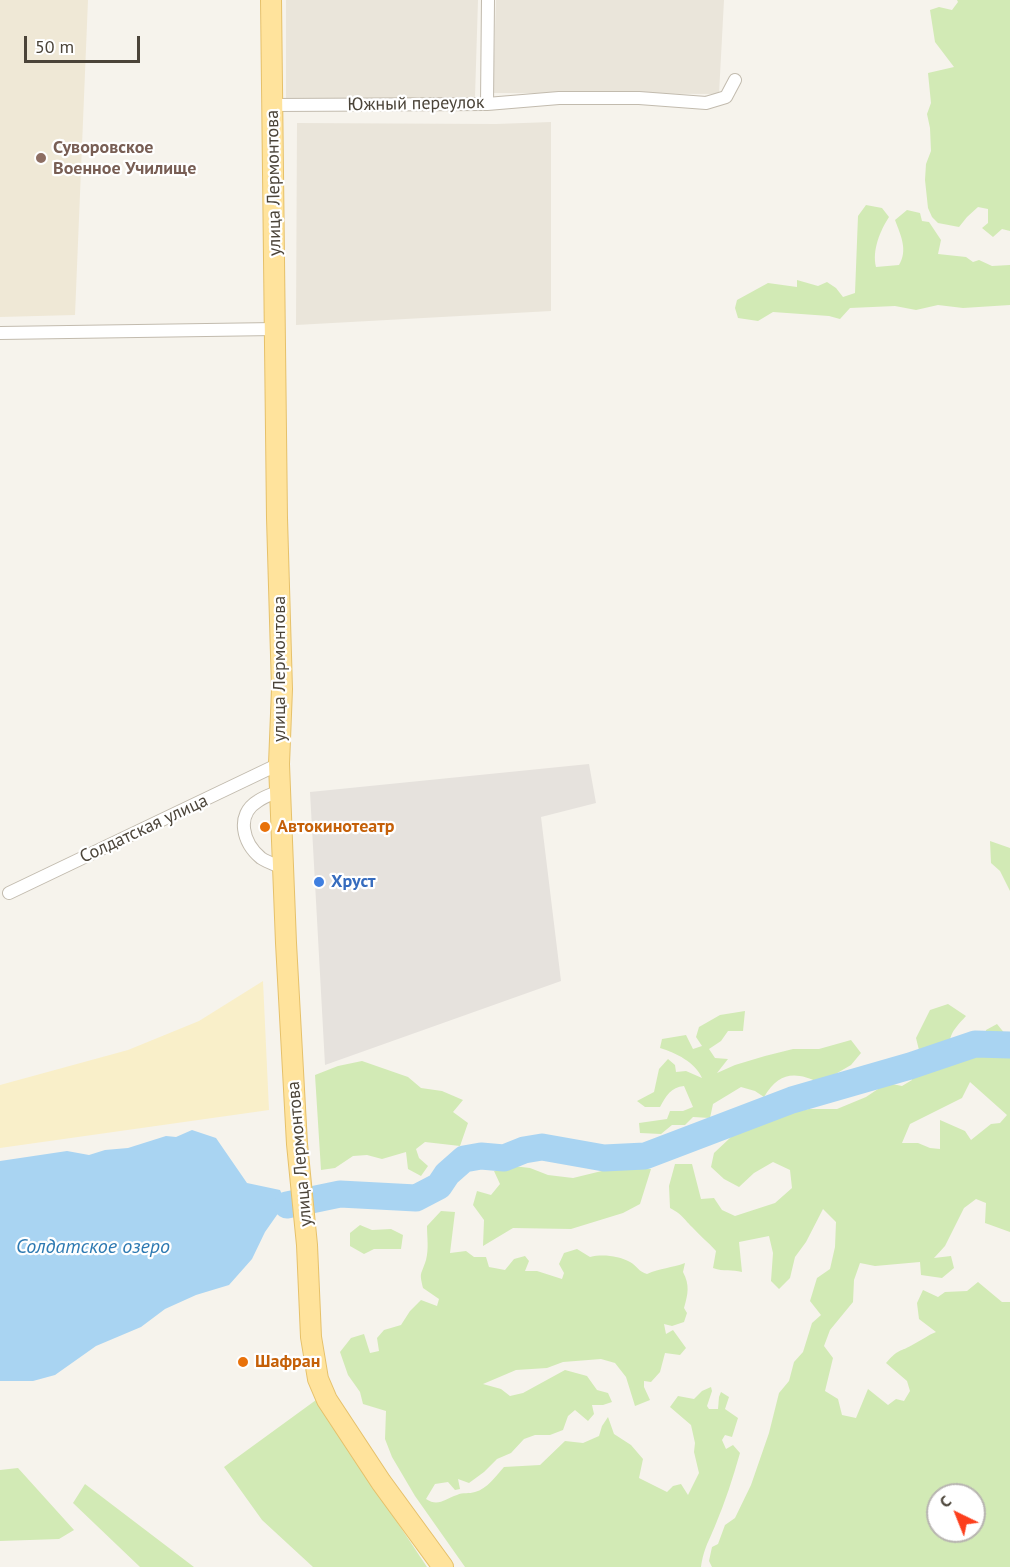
<!DOCTYPE html>
<html>
<head>
<meta charset="utf-8">
<style>
	body { margin:0 }
	#map { position:relative; width:1010px; height:1567px; overflow:hidden; background:#f6f3ec; font-family:"PT Sans",sans-serif }
	canvas { display:block }
	.north { position:absolute; left:926px; top:1483px; width:60px; height:60px; box-sizing:border-box; background:#fff; border:2px solid #b7b4b0; border-radius:50%; rotate:317deg; font-size:16px; font-weight:700; line-height:24px; text-align:center; color:#4b4439 }
	.north::after { content:''; display:block; margin:auto; width:21px; height:27px; background:#fc3f1d; clip-path:polygon(50% 0,100% 100%,50% 72%,0 100%) }
	.scale { position:absolute; left:24px; top:36px; width:116px; height:27px; box-sizing:border-box; border:3px solid #4b4439; border-top:0; padding-left:8px; font-size:18px; line-height:21px; white-space:nowrap; color:#4b4439; -webkit-text-stroke:4px #fff; paint-order:stroke }
</style>
</head>
<body>
<div id="map">
<canvas width="1010" height="1567"></canvas>
<div class="north">С</div>
<div class="scale">50 m</div>
</div>
<script>
const context = document.querySelector('canvas').getContext('2d');
context.lineJoin = 'round';
function paint(path, color) {
  context.fillStyle = color;
  context.fill(path, 'evenodd');
}
function trace(path, color, width, dash) {
  context.strokeStyle = color;
  context.lineWidth = width;
  context.lineCap = dash ? 'butt' : 'round';
  context.setLineDash(dash || []);
  context.stroke(path);
}
function write(font, color, halo, rows, align = 'center') {
  context.font = font + ' "PT Sans",sans-serif';
  context.lineWidth = 4.5;
  context.setLineDash([]);
  context.textBaseline = 'middle';
  context.strokeStyle = halo;
  context.fillStyle = color;
  for (const [text, x, y, turn = 0] of rows) {
    context.save();
    context.translate(x, y);
    context.rotate((+turn || 0) * Math.PI / 180);
    context.textAlign = isNaN(turn) ? turn : align;
    if (halo) context.strokeText(text, 0, 0);
    context.fillText(text, 0, 0);
    context.restore();
  }
}
const residential = new Path2D(`
	M286,0H478L475,97L286,100Z
	M496,0H724L719,94L493,93Z
	M551,122V311L296,325L297,123L496,124Z`);
const industrial = new Path2D(`
	M589,764L596,803L541,817L561,981L325,1065L310,792Z`);
const education = new Path2D(`
	M0,0H88L75,315L0,317Z`);
const green = new Path2D(`
	M957,0H1010V231L1002,229L993,237L982,228L988,223V209L978,207L967,217L959,227L938,223L932,217L928,208L925,180L926,164L931,151L930,128L927,114L931,103L928,73L954,67L935,42L930,10L939,7L952,10L958,2Z
	M866,205L882,208L889,217C880,231 872,250 876,267L899,265C908,250 901,236 895,220L907,210L920,213L922,221L929,222L941,240L938,254L966,257L973,262L979,260L992,266L1010,265V305L963,308L938,305L916,310L895,306L850,308L840,319L829,316L773,312L758,321L738,318L735,308L737,300L768,283L797,287V280L818,286L827,282L836,288L843,297L855,293L858,216Z
	M990,841L1010,848V891L1000,871L991,863Z
	M948,1004L966,1016C951,1032 947,1037 951,1059L984,1047L986,1030L997,1024L1010,1040V1232L985,1223L986,1203L976,1199L964,1208L945,1246L934,1258L951,1256L954,1268L942,1278L921,1275L920,1262L875,1266L860,1263L854,1280L853,1302L830,1330L824,1346L833,1358L825,1391L838,1399L842,1415L856,1418L868,1389L888,1405L896,1399L904,1401L910,1391L907,1381L886,1363C899,1348 899,1353 914,1344C922,1340 928,1335 936,1332L919,1319L917,1303L923,1290L938,1297L945,1292L967,1291L978,1282L1002,1302H1010V1567H712L709,1561L712,1547L718,1544L725,1525L735,1518L751,1485L769,1433L779,1393L789,1381L794,1362L803,1352L812,1323L821,1315L810,1301L817,1278L830,1269L835,1247L836,1222L823,1209L806,1242L795,1257L790,1278L779,1289L771,1281L773,1253L769,1236L739,1242L742,1272C732,1269 724,1272 713,1268L716,1251C708,1242 699,1235 692,1227C682,1217 683,1215 670,1208L669,1186L675,1164H692L701,1199L714,1198L722,1210L735,1216L775,1203L792,1188L790,1170L773,1162L754,1173L739,1187L724,1179L711,1167L714,1153L731,1137L779,1115L809,1109H837L866,1097L887,1083L902,1086L912,1080L905,1055L919,1050L916,1038L930,1010ZM970,1082L1007,1115L1000,1123L991,1124L971,1140L965,1131L940,1120V1149L930,1148L918,1143H902L910,1124L962,1098ZM938,1495H974V1531H938Z
	M745,1011L743,1031H728L721,1041L709,1049L715,1058L728,1059L717,1073L735,1065L765,1056L793,1049H819L851,1040L861,1053L851,1065L820,1083C795,1071 779,1072 764,1097L755,1091L741,1087L713,1104L710,1118L693,1117L685,1125H672L661,1134L640,1133L639,1123L667,1119L670,1111H683L693,1107L684,1086C671,1087 666,1096 660,1107H645L637,1101L654,1092L659,1069L668,1059L675,1065L676,1072L686,1071L702,1078C695,1062 676,1053 660,1048L662,1039L686,1035L693,1049L702,1046L696,1037L699,1027L720,1015Z
	M362,1061L408,1077L421,1088L442,1091L463,1100L453,1112L468,1123L460,1146L425,1142L416,1149L419,1158L428,1166L421,1176L408,1169L406,1152L382,1159L367,1155L353,1156L335,1168L321,1170L315,1075L338,1066Z
	M513,1166L530,1168L548,1175L573,1178L614,1168L651,1169L640,1204L623,1213L571,1229L513,1228L483,1246L484,1220L473,1205L477,1191L491,1195L500,1184L494,1171Z
	M441,1211L455,1212L450,1253L466,1251L474,1257H486L489,1267L505,1270L514,1259L525,1256L529,1261L525,1271H537L562,1279L564,1273L559,1264L564,1253L577,1249L590,1257C603,1254 619,1256 630,1262C637,1266 639,1272 647,1274C660,1268 672,1268 685,1263L683,1272C690,1285 688,1294 684,1308L687,1313L684,1322L672,1326L664,1324L666,1334L673,1330L686,1348L680,1355L665,1353L660,1372L651,1382L644,1381V1387L650,1400L635,1406L626,1377L615,1363L601,1359L563,1362L547,1368L516,1370L483,1384L501,1389L510,1396L523,1393L565,1370L587,1376L597,1390L608,1393L612,1402L603,1405H592L594,1414L588,1421L575,1410L568,1416L563,1430L550,1435H535L524,1439L511,1453L497,1459L484,1472L469,1483L458,1479L460,1489L455,1490L448,1482L435,1484L426,1499C438,1507 445,1499 457,1495C463,1492 469,1494 475,1492C487,1489 496,1476 504,1467L540,1465L565,1441L583,1443L599,1436L602,1426L608,1417L614,1434L631,1445L643,1459L639,1478L667,1492L673,1486L681,1484L688,1495L699,1473L694,1452L695,1443L691,1425L670,1407L678,1396L694,1399L702,1391L711,1387L712,1391L707,1406L709,1409H718L719,1397L721,1392L729,1397L725,1409L738,1418L732,1437L725,1435L722,1440L726,1449L733,1445L740,1453C733,1478 725,1502 715,1526C708,1543 704,1548 701,1567H465L415,1496L392,1457L385,1439L386,1411L363,1404L360,1392L348,1375L340,1352L351,1338L364,1334L370,1353L379,1351L377,1338L384,1330L401,1325L410,1311L421,1300L437,1306L439,1299L423,1288C419,1271 421,1276 426,1260C429,1249 427,1237 427,1226Z
	M360,1225L372,1230L391,1229L403,1235L401,1249H374L364,1254L350,1246V1233Z
	M316,1400L427,1567H313L262,1520L224,1467Z
	M18,1468L74,1530L59,1539L0,1541V1470Z
	M85,1484L194,1567H140L73,1503Z`);
const sand = new Path2D(`
	M263,981L269,1110L0,1148V1085L128,1050L199,1021Z`);
const water = new Path2D(`
	M192,1130L216,1138L247,1183L280,1190L287,1205L279,1212L265,1232L252,1259L229,1285L196,1295L165,1309L141,1327L96,1346L55,1375L33,1381H0V1161L67,1151L89,1155L105,1150L128,1148L166,1136L176,1137Z`);
const river = new Path2D(`
	M287,1205L340,1194L416,1198L439,1186L447,1174L464,1159L481,1156L504,1158L524,1150L542,1147L604,1158L645,1156L792,1100L910,1066L975,1044L1010,1045`);
const street = new Path2D(`
	M487,104L488,0
	M273,105L487,104L559,98H639L706,103L726,97L735,80
	M0,333L275,329
	M280,791C273,794 265,796 258,801C235,815 243,843 261,858C267,862 276,865 283,868
	M9,893L279,764`);
const primary = new Path2D(`
	M271,0L277,518L282,689L279,764L286,943L297,1144L307,1245L311,1337L318,1379L327,1400L381,1482L443,1567`);
const markers = [
	[41,158,6,"#8d6e63"],
	[265,827,6,"#e8710a"],
	[319,882,6,"#3f7fe0"],
	[243,1362,6,"#e8710a"]
];
const streetNames = [
	["Южный переулок",416,104,-1],
	["улица Лермонтова",274,183,-91],
	["улица Лермонтова",280,669,-90],
	["Солдатская улица",144,829,-25],
	["улица Лермонтова",300,1154,-95]
];
const educationNames = [
	["Суворовское",53,148],
	["Военное Училище",53,169]
];
const foodNames = [
	["Автокинотеатр",277,827],
	["Шафран",255,1362]
];
const shopNames = [
	["Хруст",331,882]
];
const waterNames = [
	["Солдатское озеро",93,1247]
];
paint(residential, '#eae5da');
paint(industrial, '#e6e2dd');
paint(education, '#efe8d6');
paint(green, '#d2eab5');
paint(sand, '#f9efc9');
paint(water, '#a9d4f2');
trace(river, '#a9d4f2', 27);
trace(street, '#c2bbae', 14);
trace(primary, '#e6c16a', 22);
trace(street, '#fff', 12);
trace(primary, '#ffe39c', 20);
for (const [x, y, r, color] of markers) {
  const dot = new Path2D();
  dot.arc(x, y, r, 0, 2 * Math.PI);
  context.fillStyle = color;
  context.fill(dot);
  trace(dot, '#fff', 2);
}
write('18px', '#4b4439', '#fff', streetNames);
write('bold 18px', '#785e54', '#fff', educationNames, 'left');
write('bold 18px', '#c56008', '#fff', foodNames, 'left');
write('bold 18px', '#366cbe', '#fff', shopNames, 'left');
write('italic 20px', '#2e7ab2', '#fff', waterNames);
</script>
</body>
</html>
